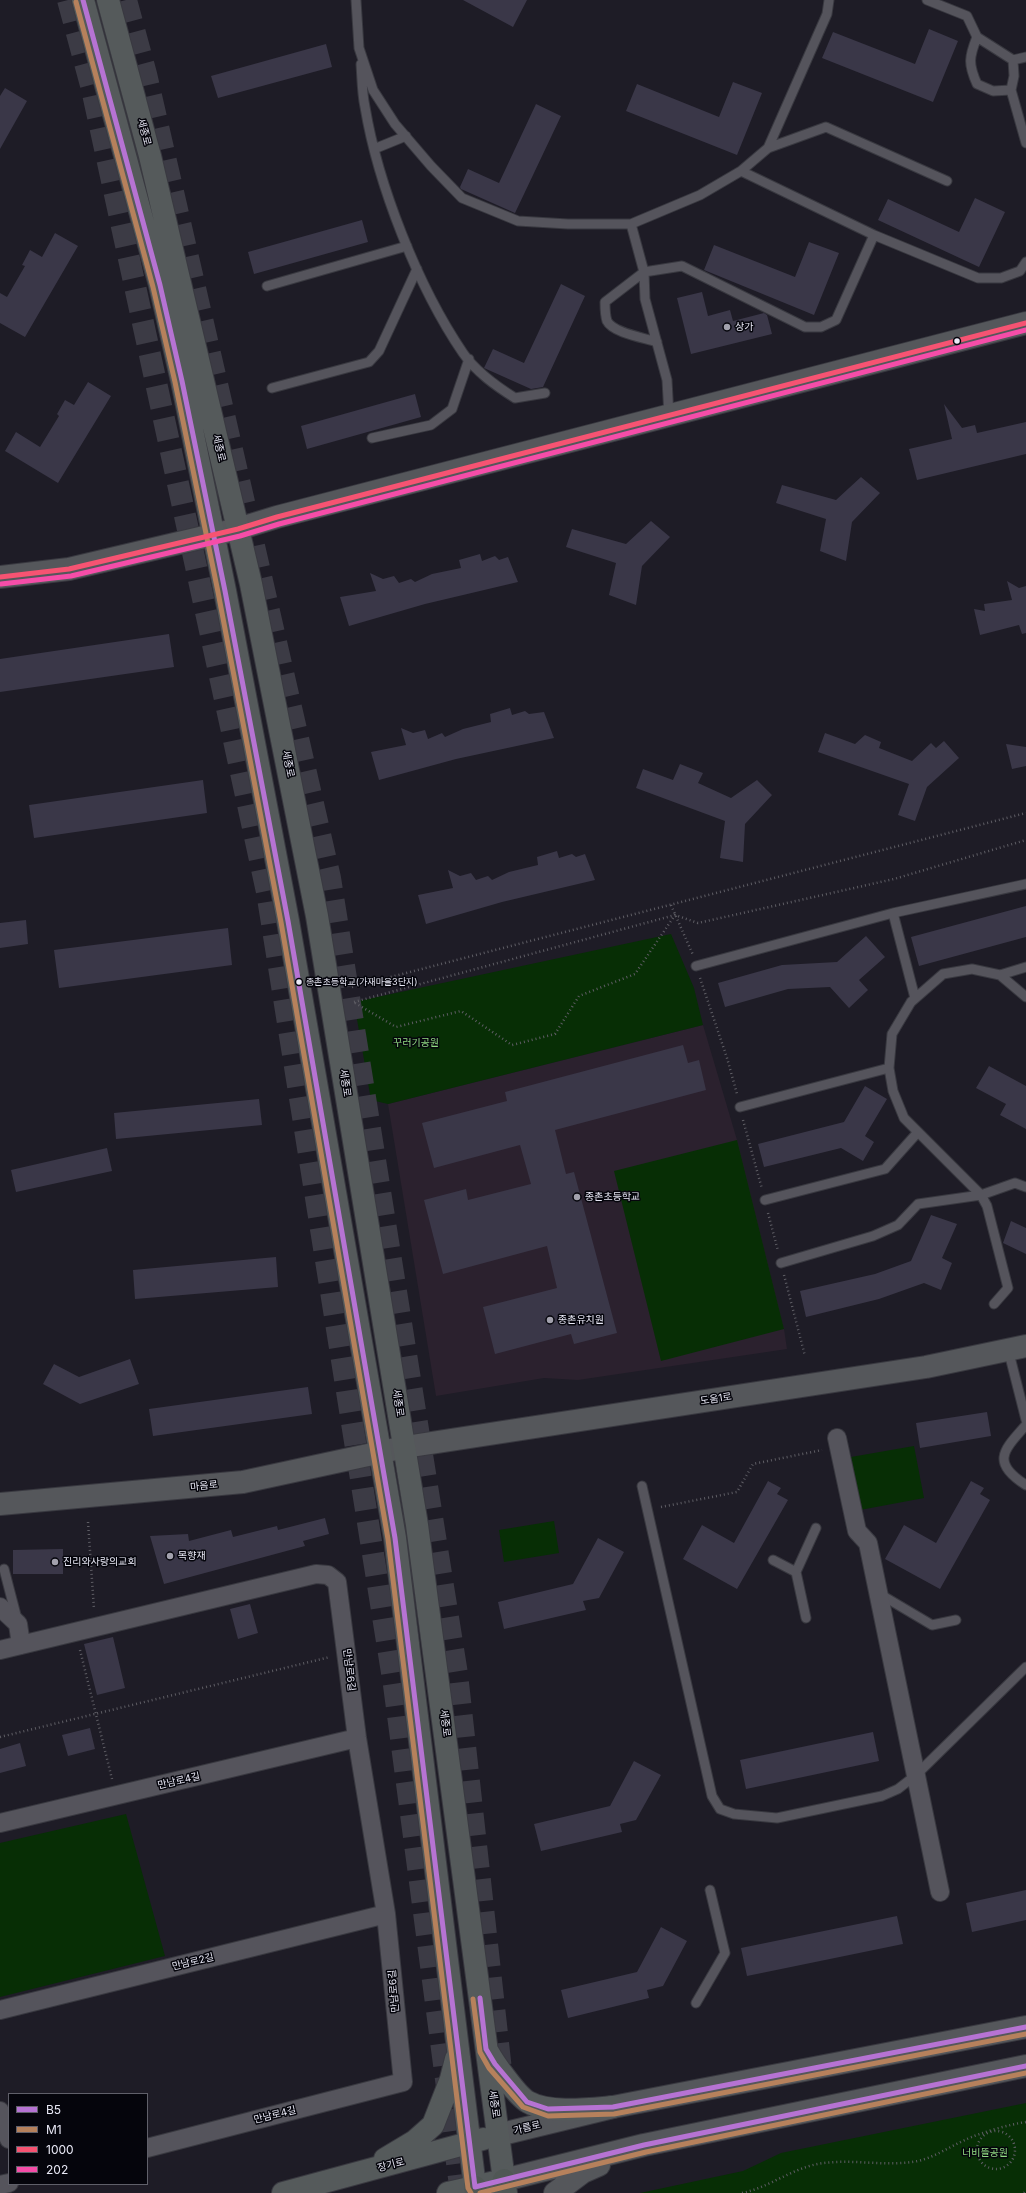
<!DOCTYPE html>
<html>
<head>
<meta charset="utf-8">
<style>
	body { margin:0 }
	#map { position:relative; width:1026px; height:2193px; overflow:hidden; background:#1e1c26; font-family:Inter,sans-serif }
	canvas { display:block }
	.legend { position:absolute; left:8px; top:2093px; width:140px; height:92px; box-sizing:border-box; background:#05050c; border:1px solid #60606a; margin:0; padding:5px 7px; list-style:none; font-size:12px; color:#e9e9f6 }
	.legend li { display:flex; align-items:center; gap:8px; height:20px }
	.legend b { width:20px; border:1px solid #60606a }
</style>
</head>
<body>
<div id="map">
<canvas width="1026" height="2193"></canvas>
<ul class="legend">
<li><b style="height:5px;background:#b673d3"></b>B5</li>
<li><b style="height:5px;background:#b6815c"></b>M1</li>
<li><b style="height:5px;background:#f65372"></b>1000</li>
<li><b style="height:5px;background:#f54da8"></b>202</li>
</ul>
</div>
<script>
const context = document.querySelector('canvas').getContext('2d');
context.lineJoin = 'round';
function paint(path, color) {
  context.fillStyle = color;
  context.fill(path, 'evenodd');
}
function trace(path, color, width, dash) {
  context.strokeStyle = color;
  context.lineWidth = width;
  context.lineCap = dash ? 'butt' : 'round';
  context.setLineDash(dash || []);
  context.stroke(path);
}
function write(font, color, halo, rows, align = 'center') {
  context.font = font + ' Inter,"Noto Sans KR",sans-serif';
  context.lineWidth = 3;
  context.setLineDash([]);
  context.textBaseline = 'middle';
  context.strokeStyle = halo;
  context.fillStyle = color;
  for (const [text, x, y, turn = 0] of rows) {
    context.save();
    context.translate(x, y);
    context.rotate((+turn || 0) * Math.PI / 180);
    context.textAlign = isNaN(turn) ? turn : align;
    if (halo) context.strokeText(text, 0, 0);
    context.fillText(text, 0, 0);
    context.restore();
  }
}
const education = new Path2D(`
	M703,1025L737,1140L784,1329L787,1349L578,1380L544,1378L436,1396L388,1104Z`);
const green = new Path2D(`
	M671,934L694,988L703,1025L388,1104L371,1100L354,1002Z
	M737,1140L784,1329L661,1361L614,1171Z
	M914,1446L924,1498L860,1510L851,1457Z
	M554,1521L559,1553L504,1562L499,1530Z
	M126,1814L165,1956L0,1997V1843Z
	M1026,2103V2193H640L743,2171L781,2153Z`);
const building = new Path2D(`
	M463,0H527L513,27Z
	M929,29L958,41L933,102L822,58L833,32L915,64Z
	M326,44L332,67L218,98L211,76Z
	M733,82L762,93L737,155L626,111L637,84L719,117Z
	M5,88L27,101L0,149V96Z
	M536,104L561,116L515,213L461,189L460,187L468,169L499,183Z
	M975,198L1005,212L979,267L878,220L888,199L959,232Z
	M362,220L368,242L254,274L248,252Z
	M55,233L78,246L25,337L0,323V293L7,297L25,266L22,265L30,250L42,257Z
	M809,242L839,253L814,315L704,270L714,245L795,277Z
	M561,284L585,296L543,387L531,389L484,368L493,349L524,363Z
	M702,292L708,316L730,310L733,321L764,313L767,315L772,334L691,354L677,298Z
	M88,382L111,396L58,483L5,451L16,432L40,447L59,416L57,414L65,400L74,405Z
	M415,394L421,417L307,449L301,426Z
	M944,404L962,428L975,425L977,433L1026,422V454L917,480L909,449L952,439Z
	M861,477L880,493L852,522L846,561L820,551L826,519L776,503L782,485L836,500Z
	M651,521L670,537L642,566L636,605L609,595L616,563L566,547L572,529L626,544Z
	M480,554L482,561L495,556L499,560L508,557L518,582L425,604L349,626L340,597L376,591L370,573L383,579L394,576L399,583L411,579L415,582L432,574L461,568L459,560Z
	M1007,581L1019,588L1026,586V633L1022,634L1019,625L980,635L974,609L985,611L984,604L1012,600Z
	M169,634L174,667L0,692V659Z
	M510,708L512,715L525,711L529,714L544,712L554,738L456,759L379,780L371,752L406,745L401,728L413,733L425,730L428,739L442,733L445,737L463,729L491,722L490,714Z
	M825,733L855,744L865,735L881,742L879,748L912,761L931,743L936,748L944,741L959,758L927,787L915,821L898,815L909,784L818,752Z
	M1006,744L1026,747V766L1012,769Z
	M680,764L703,773L698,783L731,798L757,780L772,795L745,824L743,862L720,858L725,821L636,788L643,769L673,780Z
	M203,780L207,813L34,838L29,805Z
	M557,851L559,858L572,854L576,857L585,854L595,880L502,902L426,924L418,895L453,888L448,870L460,876L471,873L476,880L488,876L492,880L509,872L538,865L537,857Z
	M1026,906V937L919,966L911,937Z
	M26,920L28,944L0,948V923Z
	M228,928L232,965L59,988L54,950Z
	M866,936L885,957L859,980L868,990L849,1008L830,987L788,989L725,1007L718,983L782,965L837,962Z
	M683,1045L688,1063L699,1060L706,1090L555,1130L566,1174L574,1172L617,1333L574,1344L571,1334L495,1354L483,1307L557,1288L547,1246L443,1274L424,1200L466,1189L468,1200L531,1184L520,1145L434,1168L422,1123L507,1101L505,1092Z
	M989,1066L1026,1086V1129L1000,1115L1006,1104L976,1088Z
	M865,1086L887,1099L865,1136L874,1142L863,1161L841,1148L764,1167L758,1144L844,1122Z
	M259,1099L262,1125L116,1139L114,1113Z
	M107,1148L112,1171L16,1192L11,1170Z
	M931,1215L957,1224L942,1258L952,1263L941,1290L924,1283L879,1299L806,1317L800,1291L875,1274L911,1261Z
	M1011,1221L1026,1228V1254L1003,1243Z
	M276,1257L278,1287L135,1299L133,1270Z
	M130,1359L139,1384L80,1404L43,1384L54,1364L79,1377Z
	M308,1387L312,1414L153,1436L149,1409Z
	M987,1412L991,1436L920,1448L916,1423Z
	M768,1481L781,1488L777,1494L788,1500L737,1589L683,1559L702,1525L734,1543Z
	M971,1481L984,1488L980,1494L990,1500L940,1589L885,1559L904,1525L936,1543Z
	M325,1518L329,1534L303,1541L305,1546L164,1584L150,1536L188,1534L189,1541L231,1530L233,1537L277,1526L278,1530Z
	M598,1538L624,1552L599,1598L583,1601L586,1610L504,1629L498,1602L573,1584Z
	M63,1549V1574H13V1550Z
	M250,1604L258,1633L238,1639L230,1609Z
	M113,1637L125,1688L97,1695L84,1644Z
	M90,1728L95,1749L68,1756L62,1735Z
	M873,1732L879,1761L746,1789L740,1760Z
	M20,1743L26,1766L0,1773V1749Z
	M634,1761L661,1775L636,1820L620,1824L622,1832L541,1851L534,1824L610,1806Z
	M1026,1890V1920L972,1932L966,1903Z
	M897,1916L903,1944L747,1976L741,1948Z
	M661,1927L687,1941L663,1986L647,1990L649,1998L568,2018L561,1990L637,1972Z`);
const highwayTunnel = new Path2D(`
	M68,0L92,89L267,892L394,1685L461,2193
	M126,0L146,74L330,878L457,1674L502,2079`);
const path = new Path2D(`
	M671,905L693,955
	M700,978L727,1058L737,1094
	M352,987L1026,813
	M354,1002L675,915L698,923L894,879L1026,840
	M355,1003L396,1027L461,1011L512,1045L555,1034L579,996L635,974L675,915
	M743,1120L762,1189
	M768,1213L778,1251
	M784,1275L805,1356
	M661,1507L737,1492L753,1464L822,1450
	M88,1522L94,1609
	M80,1650L112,1779
	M0,1737L330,1657
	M977 2150a19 19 0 1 1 38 0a19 19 0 1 1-38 0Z
	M742,2193C771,2187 795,2166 824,2163C855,2159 887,2167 918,2161C935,2157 949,2147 965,2140C979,2133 1011,2124 1026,2122
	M1024,2193L1026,2191`);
const lane = new Path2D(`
	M356,0L359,48L373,90L395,124L431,166L462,198L518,221L568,224H631L700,195L741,171L768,148L826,127L947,181
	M927,0L967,16L977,37L1013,60L1026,57
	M977,37C969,57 968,64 977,84L993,91L1011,90L1014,76L1013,60
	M361,64C362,78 362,93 365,107C378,185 418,287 463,353C476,372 496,386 515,398L545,393
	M1011,90L1026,143
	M768,148L827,14L829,0
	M374,149L406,136
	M741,171L874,235L978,278H1001L1020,271L1026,262
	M631,224L644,272L645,299L667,380L669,416
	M267,286L407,246
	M657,342C645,338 613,333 607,321C605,315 605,309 605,302L644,272L682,266L805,327H821L836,320L874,235
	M272,388L369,362L379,351L417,269
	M372,438L431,425L452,409L469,359
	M893,913L915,998
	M696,966L893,913L1026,884
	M1000,975L1026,997
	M740,1107L889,1068
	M765,1200L885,1169L918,1132
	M781,1263L873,1236L898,1225L918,1204L981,1195L1015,1183L1026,1187
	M994,1304L1008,1288L987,1206L981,1195L904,1118L893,1091L889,1068L892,1034L911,1002L943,974L972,969L1000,975L1026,967
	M1008,1349L1026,1420
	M1026,1425C1004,1450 990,1462 1026,1485
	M642,1486L712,1796L720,1809L734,1814L777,1818L882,1796L898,1789L916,1775L1026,1667
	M773,1560L796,1572
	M4,1569L17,1619
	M878,1593L932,1625L956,1620
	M806,1618L796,1572L816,1528
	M696,2003L725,1953L710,1890`);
const street = new Path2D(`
	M837,1438L857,1531L868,1543L940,1892
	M0,1607L18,1624L21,1645
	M0,1650L316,1574L328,1575L337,1582L357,1738L386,1914L403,2082L147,2148
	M0,1823L357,1738
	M0,2010L386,1914
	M0,2111L9,2139
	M0,2185L9,2183`);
const secondary = new Path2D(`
	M0,577L69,569L238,529L277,517L1026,323
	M0,1504L243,1482L405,1447L926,1367L1026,1346
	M498,2135L613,2107L1026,2027
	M504,2180L644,2145L1026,2066
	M555,2193L583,2172L599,2165`);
const primary = new Path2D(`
	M83,0L160,285L182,381L225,591L288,921L395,1538L475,2187
	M108,0L150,156L251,584L317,916L417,1525L504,2180L448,2193
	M488,2052C494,2063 517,2096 528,2102C549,2114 589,2109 613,2107
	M385,2159L415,2141L433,2125L451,2079L456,2059
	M283,2193L483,2139`);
const highway = new Path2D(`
	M504,2180L506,2193
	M475,2187L476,2193`);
const bus1 = new Path2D(`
	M83,0L160,285L182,381L225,591L288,921L395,1538L475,2187L644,2145L1026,2066
	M480,1998L486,2049L495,2064L527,2102L548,2109L613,2107L1026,2027`);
const bus2 = new Path2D(`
	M76,2L153,287L175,382L218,592L281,922L388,1539L468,2188L471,2193
	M473,1999L480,2052L489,2068L523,2107L548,2116L614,2114L1026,2034
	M480,2193L646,2152L1026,2073`);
const bus3 = new Path2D(`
	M0,577L69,569L238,529L277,517L1026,323`);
const bus4 = new Path2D(`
	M1,584L71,576L240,536L279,524L1026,330`);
const markers = [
	[727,327,4,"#a2a1ad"],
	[957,341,3.5,"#e9e9f6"],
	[299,982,3.5,"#e9e9f6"],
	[577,1197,4,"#a2a1ad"],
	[550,1320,4,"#a2a1ad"],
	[170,1556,4,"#a2a1ad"],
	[55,1562,4,"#a2a1ad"]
];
const busNames = [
	["종촌초등학교(가재마을3단지)",306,982]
];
const streetNames = [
	["세종로",144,132,75],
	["세종로",219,448,77],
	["세종로",288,764,79],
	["세종로",345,1083,81],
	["도움1로",716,1399,-9],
	["세종로",398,1403,81],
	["마음로",204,1486,-6],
	["만남로6길",349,1670,83],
	["세종로",445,1723,83],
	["만남로4길",179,1781,-13],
	["만남로2길",193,1962,-14],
	["만남로6길",394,1991,-95],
	["세종로",494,2104,82],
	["만남로4길",275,2115,-14],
	["가름로",527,2128,-14],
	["장기로",391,2165,-15]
];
const poiNames = [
	["상가",735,327],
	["종촌초등학교",585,1197],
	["종촌유치원",558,1320],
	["목향재",178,1556],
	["진리와사랑의교회",63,1562]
];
const parkNames = [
	["꾸러기공원",416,1043],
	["너비뜰공원",985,2153]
];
paint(education, '#2b212e');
paint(green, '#072e05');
paint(building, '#3a3748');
trace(highwayTunnel, '#3c3b45', 22, [22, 11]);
trace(lane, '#393940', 11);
trace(street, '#393940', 20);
trace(secondary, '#393940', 24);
trace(primary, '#393940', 24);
trace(highway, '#393940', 24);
trace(path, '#5e5d64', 2.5, [1, 3]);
trace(lane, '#55545c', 9);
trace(street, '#55545c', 18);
trace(secondary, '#55575b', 22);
trace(primary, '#555a5b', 22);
trace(highway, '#505755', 22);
trace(bus1, '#b673d3', 5);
trace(bus2, '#b6815c', 5);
trace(bus3, '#f65372', 5);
trace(bus4, '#f54da8', 5);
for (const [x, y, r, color] of markers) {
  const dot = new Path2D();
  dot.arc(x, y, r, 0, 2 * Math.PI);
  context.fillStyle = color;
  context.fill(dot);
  trace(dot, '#05050c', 1.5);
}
write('9px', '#e9e9f6', '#05050c', busNames, 'left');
write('10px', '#e9e9f6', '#05050c', streetNames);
write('10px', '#e9e9f6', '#05050c', poiNames, 'left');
write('10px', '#91dc83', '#05050c', parkNames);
</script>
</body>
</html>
